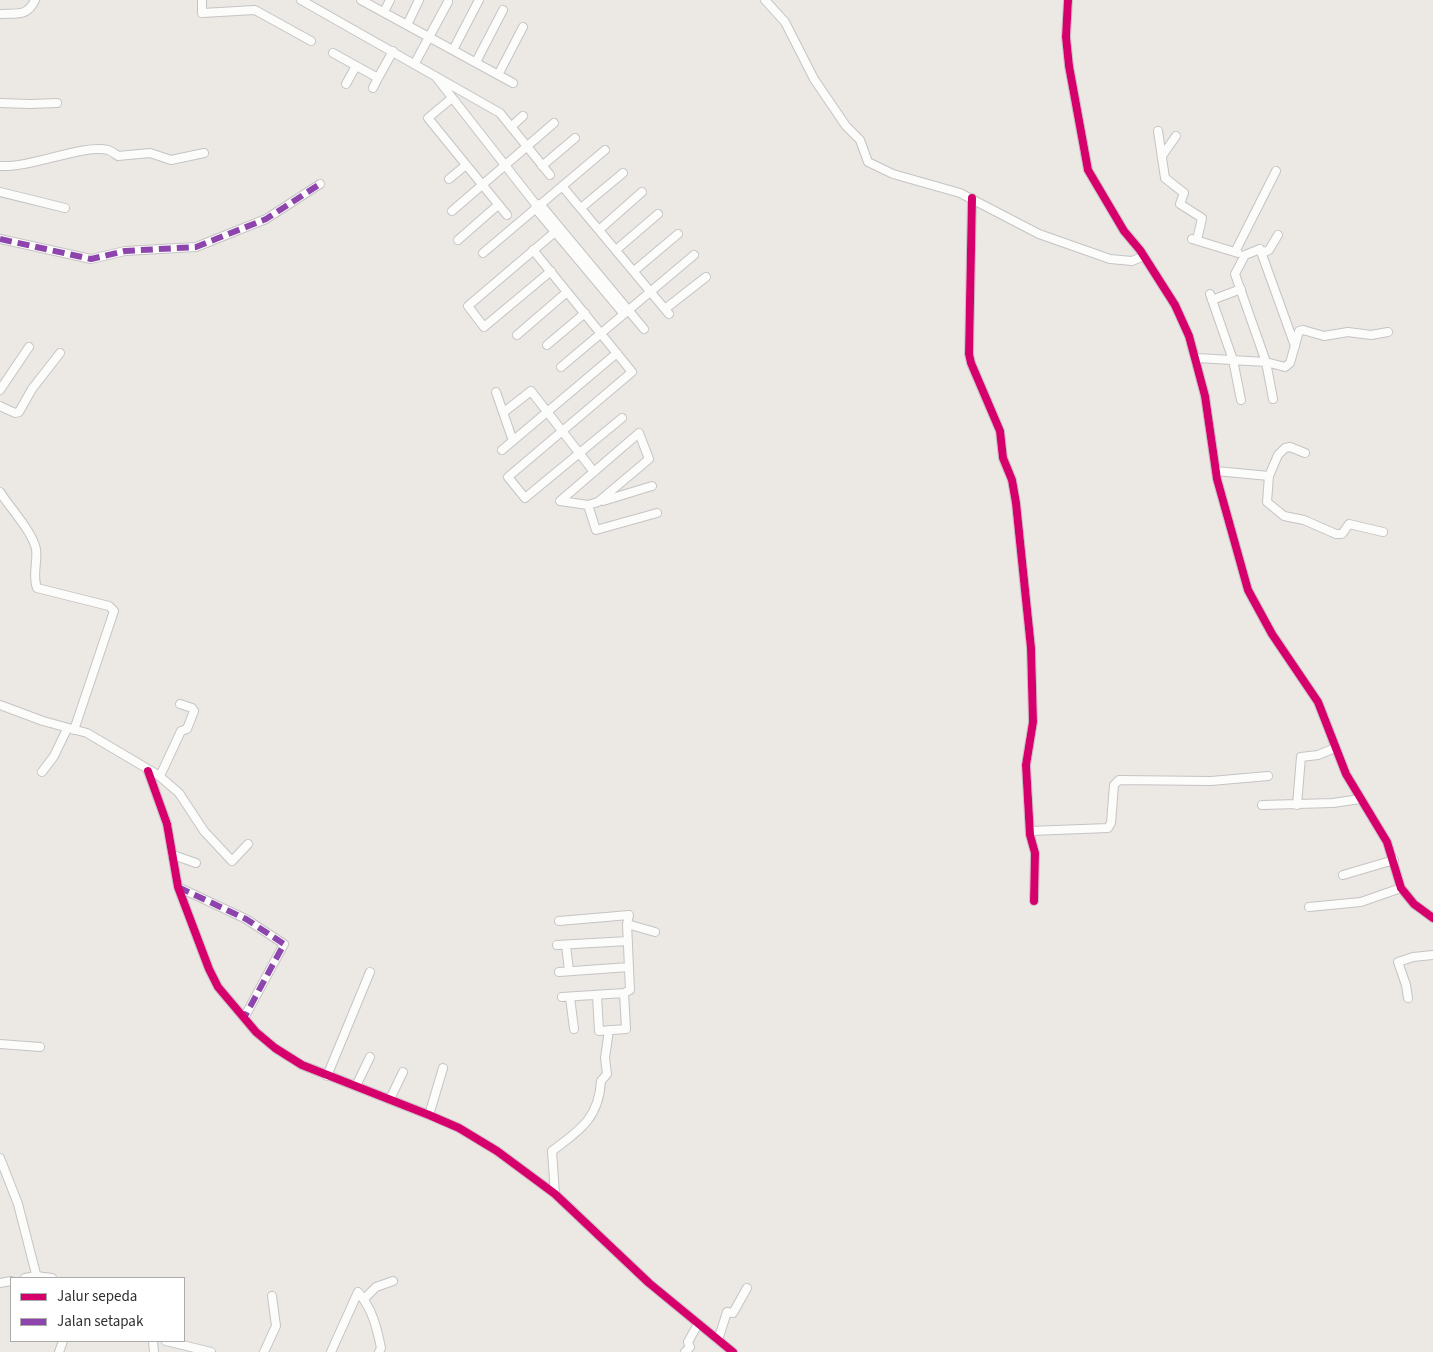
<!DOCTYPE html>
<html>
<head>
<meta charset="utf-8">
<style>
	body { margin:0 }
	#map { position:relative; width:1433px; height:1352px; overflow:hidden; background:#ece8e4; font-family:"Source Sans 3",sans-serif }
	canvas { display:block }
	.legend { position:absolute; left:10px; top:1277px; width:175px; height:65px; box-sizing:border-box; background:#fff; border:1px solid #ababab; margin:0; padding:6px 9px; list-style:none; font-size:15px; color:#2e2e2e }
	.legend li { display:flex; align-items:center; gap:10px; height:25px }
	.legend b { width:25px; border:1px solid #ababab }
</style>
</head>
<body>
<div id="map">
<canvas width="1433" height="1352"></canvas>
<ul class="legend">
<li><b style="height:6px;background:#d6006c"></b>Jalur sepeda</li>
<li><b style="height:6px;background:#8e44ad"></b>Jalan setapak</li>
</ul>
</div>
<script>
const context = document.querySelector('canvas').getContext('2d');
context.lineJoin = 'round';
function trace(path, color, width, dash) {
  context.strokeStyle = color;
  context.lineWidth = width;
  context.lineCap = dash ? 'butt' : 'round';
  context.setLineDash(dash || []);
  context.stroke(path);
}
const street = new Path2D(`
	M202,0V13L255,10L311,41
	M301,0L500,113L550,175
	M361,0L513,83
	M765,0L785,22L814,79L846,126L860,140L868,162L893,174L960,193L1039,234L1110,259L1132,261L1144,256
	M1068,0L1066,37L1069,66L1088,170L1124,231L1140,250L1175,305L1189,336L1205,396L1217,479L1248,590L1272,634L1318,702L1346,774L1387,842L1401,888L1414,904L1433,918
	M384,12L390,0
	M0,14C17,13 27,17 35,0
	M407,25L419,0
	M453,50L479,0
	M333,53L378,78L393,51
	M476,62L503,10
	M415,63L448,2
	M498,75L523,27
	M436,77L537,206
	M346,84L356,66
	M373,88L378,78
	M452,98L428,118L507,215
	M0,103L30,104L57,103
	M511,127L523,116
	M1158,131L1165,178L1184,193L1180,204L1202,218L1197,240
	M1162,156L1176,136
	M0,166C31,168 83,144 108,150C112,151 115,154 118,156L150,153L171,160L204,153
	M542,166L575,138
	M449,179L466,165
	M562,186L669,314
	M0,192L65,208
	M972,198L969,354L971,363L1000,431L1003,458L1012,480L1016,503L1031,648L1033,722L1026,765L1030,835L1035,853L1034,901
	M540,204L644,329
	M535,208L623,313
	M581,208L623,173
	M452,211L554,123
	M599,230L642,192
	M0,239L91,259L125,251L196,247L266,219L320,184
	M1192,239L1238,253
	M458,240L498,205
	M533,250L632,372L508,477L525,498L622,418
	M616,250L658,214
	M1235,252L1276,171
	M483,253L605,150
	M1262,253L1269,250L1278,235
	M551,271L484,327L468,306L555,232
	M634,271L678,234
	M1210,294L1233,360L1241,400
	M1212,300L1241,289
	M665,309L706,277
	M517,335L567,292
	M547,345L585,313
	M1197,358L1266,362L1285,367L1290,363L1299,331L1303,330L1324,336L1348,332L1371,335L1388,332
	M561,367L694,255
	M0,390L29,347
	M496,392L513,441
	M1273,399L1266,362L1235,274L1245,255L1260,249L1295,346
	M0,406L15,413L19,412L32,389L60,353
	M504,412L531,391L594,472
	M502,450L617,353
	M1216,471L1269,476L1278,455L1285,448L1290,447L1305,453
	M1269,476L1267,502L1284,516L1304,520L1336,534H1342L1349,524L1383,532
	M0,492C10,508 32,531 36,549C38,562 32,575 37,588L109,606L114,611L74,730
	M603,501L652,486
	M588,505L598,502L649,459L639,433L560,501L588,505L596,530L657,513
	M0,705L43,721L87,733L158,775L179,793L204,831L232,861L248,844
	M148,771L167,824L178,887L209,969L218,987L256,1032L275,1048L302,1065L429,1115L459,1128L497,1151L555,1194L649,1283L733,1352
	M42,772L54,756L67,729
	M160,776L181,731L187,729L194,711L192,708L180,704
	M1262,805L1333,803L1360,799
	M1297,805L1301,757L1318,755L1335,748
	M1030,831L1108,828L1111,823L1114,785L1119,780L1211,781L1268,776
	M173,855L196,863
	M1343,875L1394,860
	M178,887L246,919L284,944L244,1018
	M1309,907L1361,902L1401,888
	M559,921L629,915L627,924L630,990L624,993L562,997
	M627,924L655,932
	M557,945L628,941
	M566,945L569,971
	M559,972L629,967
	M597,995L599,1031L626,1029L624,993
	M570,997L574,1029
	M1408,998L1406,985L1398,962L1413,957L1433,955
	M0,1044L40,1047
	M327,1076L370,972
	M356,1086L370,1057
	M390,1099L403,1072
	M429,1115L443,1068
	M0,1158L18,1204L37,1278
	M555,1194L552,1151C580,1130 599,1118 601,1081L607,1074L605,1058L609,1030
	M25,1278L36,1276L52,1278
	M0,1283L11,1281
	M364,1299L376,1287L393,1281
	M718,1340L727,1312L733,1313L747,1288
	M153,1341L154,1352
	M166,1341L211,1352
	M59,1352L63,1341
	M264,1352L276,1326L272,1296
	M331,1352L358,1292C372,1308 377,1328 381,1348L379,1352
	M685,1352L690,1347L688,1342L698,1324`);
const quiet = new Path2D(`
	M0,239L91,259L125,251L196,247L266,219L320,184
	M178,887L246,919L284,944L244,1018`);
const cycleway = new Path2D(`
	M1068,0L1066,37L1069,66L1088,170L1124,231L1140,250L1175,305L1189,336L1205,396L1217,479L1248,590L1272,634L1318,702L1346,774L1387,842L1401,888L1414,904L1433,918
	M972,198L969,354L971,363L1000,431L1003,458L1012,480L1016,503L1031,648L1033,722L1026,765L1030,835L1035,853L1034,901
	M148,771L167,824L178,887L209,969L218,987L256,1032L275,1048L302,1065L429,1115L459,1128L497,1151L555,1194L649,1283L733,1352`);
trace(street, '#c5c4c5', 10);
trace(street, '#fcfcfb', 8);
trace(quiet, '#8e44ad', 6, [12, 6]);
trace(cycleway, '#d6006c', 8);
</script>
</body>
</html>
